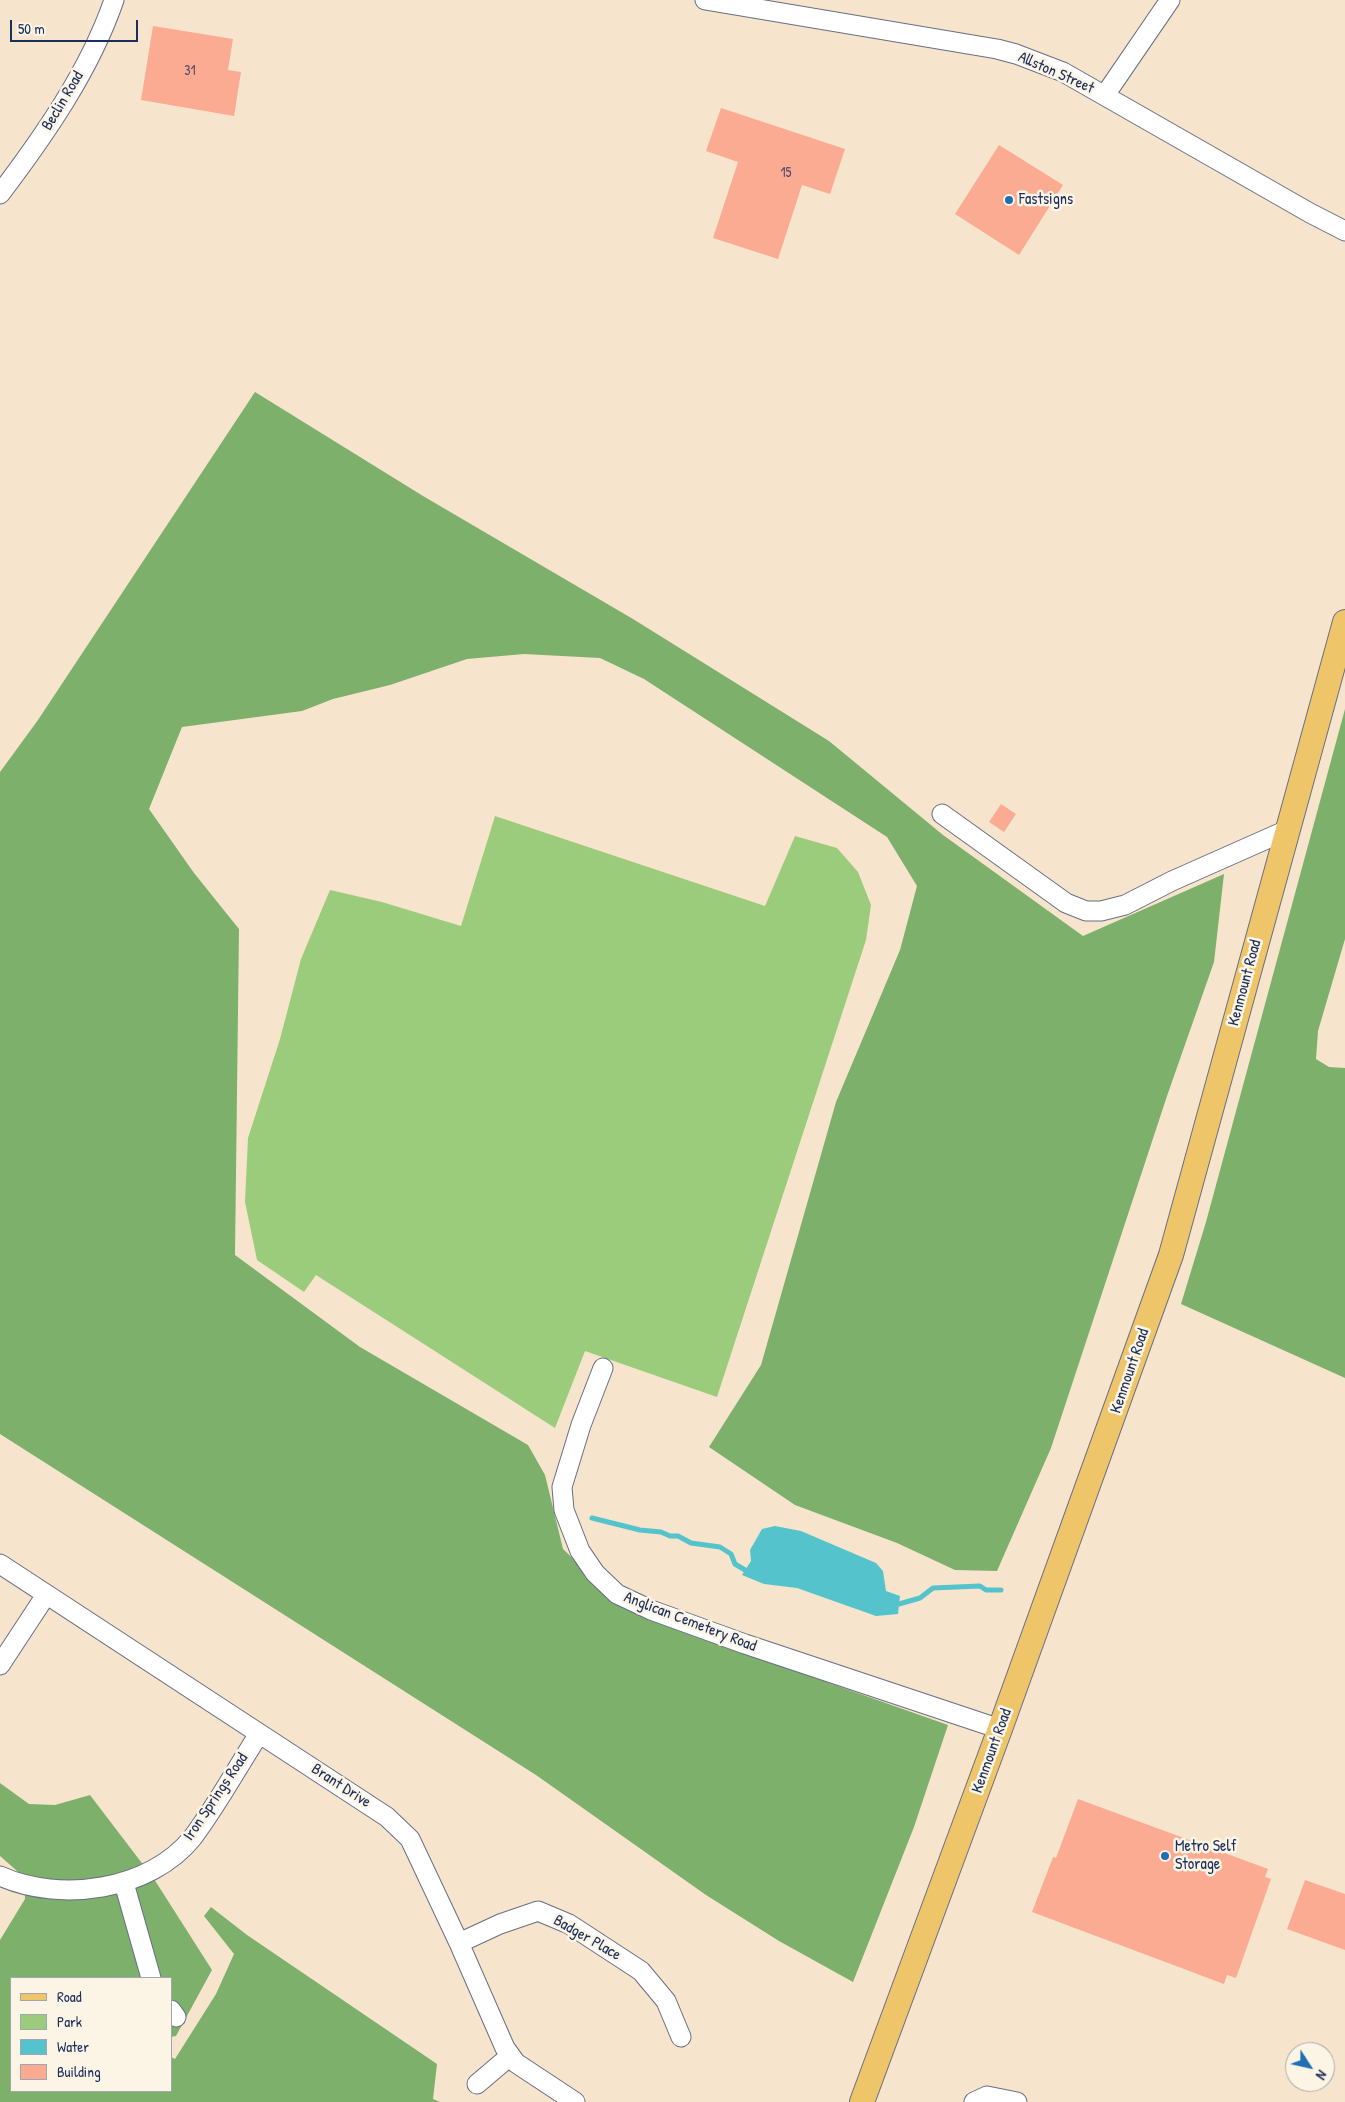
<!DOCTYPE html>
<html>
<head>
<meta charset="utf-8">
<style>
	body { margin:0 }
	#map { position:relative; width:1345px; height:2102px; overflow:hidden; background:#f6e5cc; font-family:"Patrick Hand",sans-serif }
	canvas { display:block }
	.legend { position:absolute; left:10px; top:1977px; width:162px; height:115px; box-sizing:border-box; background:#fcf5e5; border:1px solid #a2a6af; margin:0; padding:6px 9px; list-style:none; font-size:15px; color:#1b2f5e }
	.legend li { display:flex; align-items:center; gap:10px; height:25px }
	.legend b { width:25px; border:1px solid #a2a6af }
	.north { position:absolute; left:1285px; top:2042px; width:50px; height:50px; box-sizing:border-box; background:#fcf5e5; border:1px solid #a2a6af; border-radius:50%; rotate:125deg; font-size:14px; font-weight:700; line-height:20px; text-align:center; color:#1b2f5e }
	.north::after { content:''; display:block; margin:auto; width:18px; height:22px; background:#1f6fb2; clip-path:polygon(50% 0,100% 100%,50% 72%,0 100%) }
	.scale { position:absolute; left:10px; top:20px; width:128px; height:22px; box-sizing:border-box; border:2px solid #1b2f5e; border-top:0; padding-left:6px; font-size:15px; line-height:18px; white-space:nowrap; color:#1b2f5e; -webkit-text-stroke:4px #fcf5e5; paint-order:stroke }
</style>
</head>
<body>
<div id="map">
<canvas width="1345" height="2102"></canvas>
<ul class="legend">
<li><b style="height:6px;background:#eec569"></b>Road</li>
<li><b style="height:14px;background:#9bcc7b"></b>Park</li>
<li><b style="height:14px;background:#55c3cc"></b>Water</li>
<li><b style="height:14px;background:#faab91"></b>Building</li>
</ul>
<div class="north">N</div>
<div class="scale">50 m</div>
</div>
<script>
const context = document.querySelector('canvas').getContext('2d');
context.lineJoin = 'round';
function paint(path, color) {
  context.fillStyle = color;
  context.fill(path, 'evenodd');
}
function trace(path, color, width, dash) {
  context.strokeStyle = color;
  context.lineWidth = width;
  context.lineCap = dash ? 'butt' : 'round';
  context.setLineDash(dash || []);
  context.stroke(path);
}
function write(font, color, halo, rows, align = 'center') {
  context.font = font + ' "Patrick Hand",sans-serif';
  context.lineWidth = 5;
  context.setLineDash([]);
  context.textBaseline = 'middle';
  context.strokeStyle = halo;
  context.fillStyle = color;
  for (const [text, x, y, turn = 0] of rows) {
    context.save();
    context.translate(x, y);
    context.rotate((+turn || 0) * Math.PI / 180);
    context.textAlign = isNaN(turn) ? turn : align;
    if (halo) context.strokeText(text, 0, 0);
    context.fillText(text, 0, 0);
    context.restore();
  }
}
const green = new Path2D(`
	M495,816L765,906L795,836L837,848L858,872L871,905L866,940L717,1397L585,1351L555,1428L316,1275L304,1292L257,1260L245,1202L248,1138L280,1039L301,959L330,890L382,902L461,926Z`);
const forest = new Path2D(`
	M255,392L423,496L633,619L829,741L943,835L1083,936L1224,874L1214,962L1167,1096L1051,1448L997,1571L955,1570L897,1543L795,1505L709,1447L761,1365L836,1102L900,950L917,886L887,837L644,679L600,658L524,654L467,659L390,685L333,699L302,711L182,727L149,809L194,873L239,929L235,1255L360,1347L528,1445L545,1475L563,1549L619,1603L688,1633L948,1725L914,1827L853,1982L779,1941L706,1895L536,1775L0,1434V772L38,720Z
	M1345,709V939L1318,1031L1316,1059L1329,1067L1345,1068V1378L1181,1304L1206,1222Z
	M0,1783L29,1804L55,1805L90,1795L154,1879L212,1970L176,2036L171,2037V1978H11V2091H171V2057L175,2059L216,1994L234,1954L204,1916L211,1907L247,1935L437,2064L433,2099L440,2102H0V1940L25,1899L24,1877L0,1856Z`);
const water = new Path2D(`
	M775,1526L801,1531L876,1563L883,1571L886,1591L900,1596L898,1614L876,1616L797,1588L764,1584L742,1575L751,1561L750,1550L762,1529Z`);
const stream = new Path2D(`
	M592,1518L640,1530L661,1532L670,1536H678L691,1543L720,1547L731,1554L735,1564L745,1570
	M899,1604L920,1598L933,1588L980,1586L986,1590H1001`);
const building = new Path2D(`
	M153,26L233,39L228,70L241,72L234,116L141,100Z
	M721,108L845,149L830,194L802,185L778,259L713,238L738,162L706,151Z
	M999,145L1063,185L1019,255L955,214Z
	M1001,804L1016,814L1004,832L989,822Z
	M1078,1799L1268,1869L1265,1877L1271,1879L1236,1978L1227,1975L1224,1984L1032,1912L1053,1857L1056,1858Z
	M1305,1880L1345,1894V1950L1287,1929Z`);
const minor = new Path2D(`
	M705,0L997,49L1016,54L1063,72L1310,213L1345,231
	M1105,95L1170,0
	M0,194C44,136 90,70 114,0
	M942,814L1066,903L1086,911H1101L1125,905L1172,881L1287,830
	M603,1368L581,1425L562,1487L564,1510L580,1551L595,1573L617,1594L651,1610L745,1644L1000,1729
	M0,1564L387,1817L410,1839L459,1943L505,2048L516,2063L575,2102
	M0,1665L46,1595
	M0,1876C60,1903 150,1891 193,1837C217,1805 237,1768 259,1734
	M124,1883L151,1978
	M459,1943L500,1924L538,1911L569,1924L641,1971L666,2001L681,2037
	M171,2010L176,2017
	M477,2084L510,2056
	M974,2102L987,2096L1017,2102`);
const major = new Path2D(`
	M862,2102L1000,1729L1171,1255L1345,622`);
const markers = [
	[1009,200,5,"#1f6fb2"],
	[1165,1856,5,"#1f6fb2"]
];
const numberNames = [
	["31",190,71],
	["15",786,173]
];
const streetNames = [
	["Allston Street",1056,73,24],
	["Beclin Road",63,101,-59],
	["Kenmount Road",1245,983,-75],
	["Kenmount Road",1130,1371,-71],
	["Anglican Cemetery Road",690,1622,21],
	["Kenmount Road",992,1751,-70],
	["Brant Drive",341,1786,33],
	["Iron Springs Road",216,1797,-56],
	["Badger Place",587,1938,30]
];
const poiNames = [
	["Fastsigns",1019,200],
	["Metro Self",1175,1847],
	["Storage",1175,1865]
];
paint(green, '#9bcc7b');
paint(forest, '#7cb06b');
paint(water, '#55c3cc');
trace(stream, '#55c3cc', 5);
paint(building, '#faab91');
trace(minor, '#686f84', 21);
trace(major, '#686f84', 26);
trace(minor, '#fff', 19);
trace(major, '#eec569', 24);
for (const [x, y, r, color] of markers) {
  const dot = new Path2D();
  dot.arc(x, y, r, 0, 2 * Math.PI);
  context.fillStyle = color;
  context.fill(dot);
  trace(dot, '#fcf5e5', 2);
}
write('14px', '#534e6b', null, numberNames);
write('16px', '#1b2f5e', '#fcf5e5', streetNames);
write('16px', '#1b2f5e', '#fcf5e5', poiNames, 'left');
</script>
</body>
</html>
